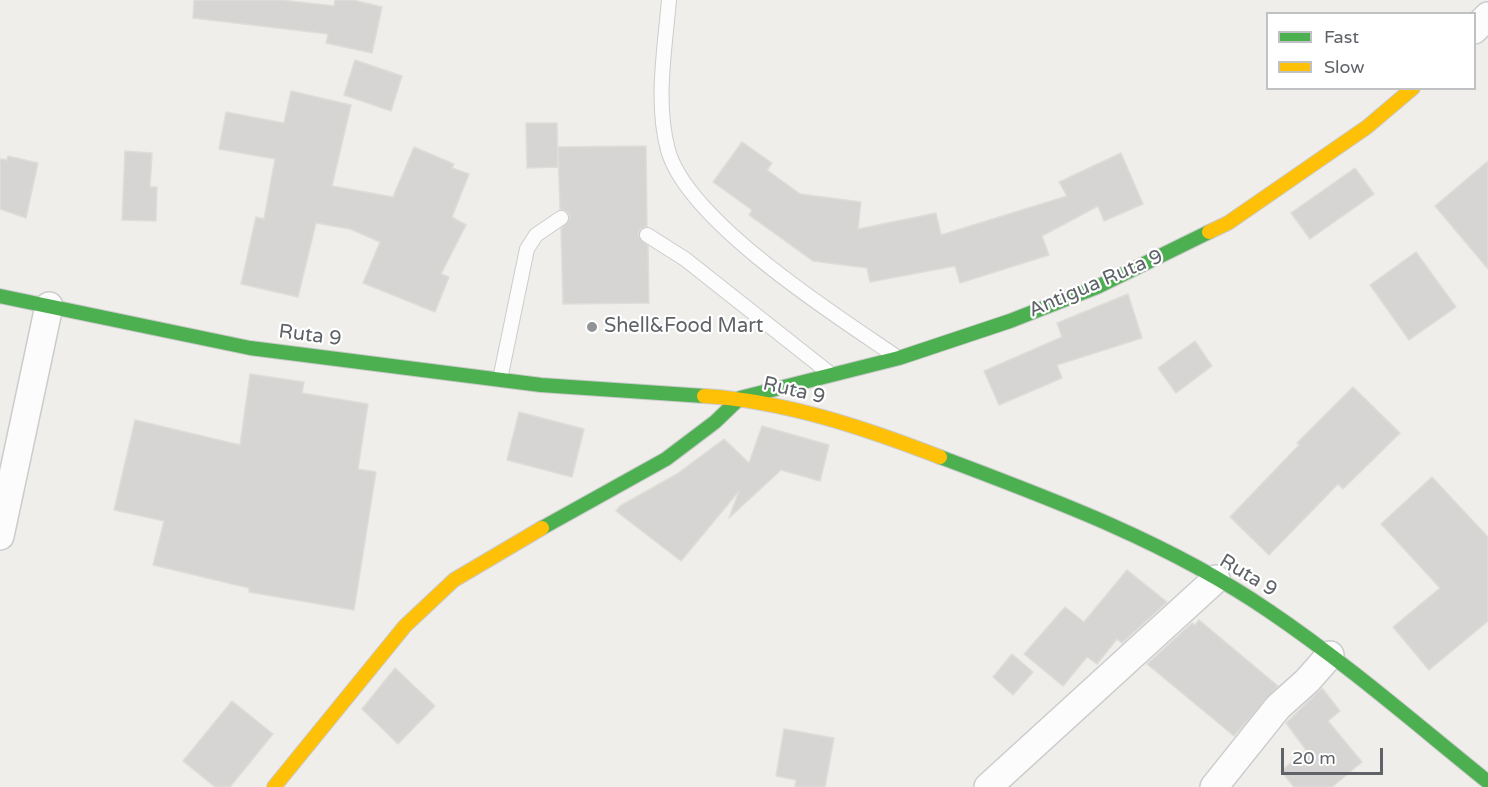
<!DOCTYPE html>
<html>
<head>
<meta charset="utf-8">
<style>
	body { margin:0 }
	#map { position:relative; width:1488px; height:787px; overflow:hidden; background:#efeeea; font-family:"Varela Round",sans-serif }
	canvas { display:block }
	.legend { position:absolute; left:1266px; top:12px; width:210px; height:78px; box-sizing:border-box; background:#fff; border:2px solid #bfc1c3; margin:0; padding:8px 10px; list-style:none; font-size:18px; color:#5f6368 }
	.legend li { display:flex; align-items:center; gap:12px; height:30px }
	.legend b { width:30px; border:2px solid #bfc1c3 }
	.scale { position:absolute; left:1281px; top:748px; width:102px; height:27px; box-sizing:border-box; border:3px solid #5f6368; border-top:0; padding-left:8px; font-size:18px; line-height:21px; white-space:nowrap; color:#5f6368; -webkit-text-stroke:4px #fff; paint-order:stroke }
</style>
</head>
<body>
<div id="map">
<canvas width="1488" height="787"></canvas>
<ul class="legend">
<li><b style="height:8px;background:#4caf50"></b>Fast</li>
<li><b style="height:8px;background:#ffc107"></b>Slow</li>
</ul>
<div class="scale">20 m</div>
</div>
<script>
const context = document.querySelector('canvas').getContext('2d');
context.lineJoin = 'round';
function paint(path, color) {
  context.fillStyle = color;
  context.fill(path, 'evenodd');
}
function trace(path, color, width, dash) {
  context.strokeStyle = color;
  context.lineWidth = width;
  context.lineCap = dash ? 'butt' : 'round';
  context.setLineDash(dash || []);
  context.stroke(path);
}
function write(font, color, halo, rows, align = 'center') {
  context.font = font + ' "Varela Round",sans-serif';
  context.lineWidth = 4.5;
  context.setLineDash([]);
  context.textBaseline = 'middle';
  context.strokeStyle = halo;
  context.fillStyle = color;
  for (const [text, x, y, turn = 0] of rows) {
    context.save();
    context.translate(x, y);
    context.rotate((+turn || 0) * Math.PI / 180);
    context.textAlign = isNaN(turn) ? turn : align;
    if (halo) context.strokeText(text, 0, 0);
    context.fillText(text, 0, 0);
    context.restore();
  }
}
const building = new Path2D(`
	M194,0H281L334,6L335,0H353L382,7L372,53L326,43L328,34L193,18Z
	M355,60L402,76L391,111L344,95Z
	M291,91L351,105L332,186L393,197L414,147L454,164L452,168L469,174L452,217L466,225L441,274L449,277L435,312L363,283L380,242L350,229L316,223L298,297L241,284L256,217L264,219L275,159L219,149L226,112L284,123Z
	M526,123H557L558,167L527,168Z
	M742,142L772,163L767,170L800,194L861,202L858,229L936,213L941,235L1067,196L1059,182L1121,153L1143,204L1104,221L1098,206L1042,236L1049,255L960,283L955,266L870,282L867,268L813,261L749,215L752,210L713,182Z
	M646,146L647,226L640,230L638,235L648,246L649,303L563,304L561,229L570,218L568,213L560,209L558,147Z
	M125,151L152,153L150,187H157L156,221L122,220Z
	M8,156L38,163L26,218L0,209V159L7,160Z
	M1488,161V269L1435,206Z
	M1355,168L1374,194L1310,239L1291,213Z
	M1416,252L1456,307L1409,340L1370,285Z
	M1128,294L1142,338L1057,365L1062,378L999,405L984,371L1062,337L1057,323Z
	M1195,341L1212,366L1176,393L1158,368Z
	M250,374L304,382L302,393L368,404L358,469L376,472L354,610L249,592V588L153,565L164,521L114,510L135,420L240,445Z
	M1353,387L1400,433L1343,489L1338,484L1269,555L1230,517L1299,445L1297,443Z
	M519,412L584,429L572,477L507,460Z
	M762,426L829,445L820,481L781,470L729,518L739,491L681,561L616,511L620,506L677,474L724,439L749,463Z
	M1432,477L1488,537V621L1429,670L1393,627L1440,588L1381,524Z
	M1127,570L1167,602L1122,643L1117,639L1097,664L1087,657L1063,686L1024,654L1065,607L1084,622Z
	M1199,620L1278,686L1234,736L1147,664L1192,623L1195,625Z
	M1012,654L1033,672L1013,695L993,677Z
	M395,668L435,706L398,744L362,709Z
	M1322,688L1340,711L1328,721L1362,762L1332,787H1294L1281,771L1306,750L1286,723Z
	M232,701L273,734L230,787H215L183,761Z
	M784,729L834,738L825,787H795L796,780L776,776Z`);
const lane = new Path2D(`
	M669,0C665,48 655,102 668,150C687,220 833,314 894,355
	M647,235L685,259L828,372
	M500,379L527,249L536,235L561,218`);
const street = new Path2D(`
	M1474,30L1488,16
	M0,536L49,306
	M988,787L1216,579
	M1214,787L1278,707L1307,681L1330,655`);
const fast = new Path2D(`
	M0,296L250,348L541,385L704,396
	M940,457C1052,499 1170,543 1269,611C1346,663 1416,724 1488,782
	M542,528L666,459L715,422L740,398L899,358L1010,321L1097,287L1209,232`);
const slow = new Path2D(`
	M1209,232L1228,223L1367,127L1413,88
	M704,396C785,401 865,428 940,457
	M274,787L405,626L454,580L542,528`);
const markers = [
	[592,327,6,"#919496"]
];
const streetNames = [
	["Antigua Ruta 9",1096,284,-23],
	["Ruta 9",310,336,7],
	["Ruta 9",794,391,13],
	["Ruta 9",1248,576,31]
];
const poiNames = [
	["Shell&Food Mart",604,327]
];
paint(building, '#d6d5d3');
trace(building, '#deddd9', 1.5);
trace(lane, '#cbcccc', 16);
trace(street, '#cbcccc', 30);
trace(fast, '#cacacb', 16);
trace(slow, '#cacacb', 16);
trace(lane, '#fdfcfc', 14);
trace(street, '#fdfcfc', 27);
trace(fast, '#4caf50', 14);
trace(slow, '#ffc107', 14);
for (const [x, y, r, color] of markers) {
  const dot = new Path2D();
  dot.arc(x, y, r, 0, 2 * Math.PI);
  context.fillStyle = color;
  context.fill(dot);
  trace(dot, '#fff', 2);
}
write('20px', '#5f6368', '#fff', streetNames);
write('20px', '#5f6368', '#fff', poiNames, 'left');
</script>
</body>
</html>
